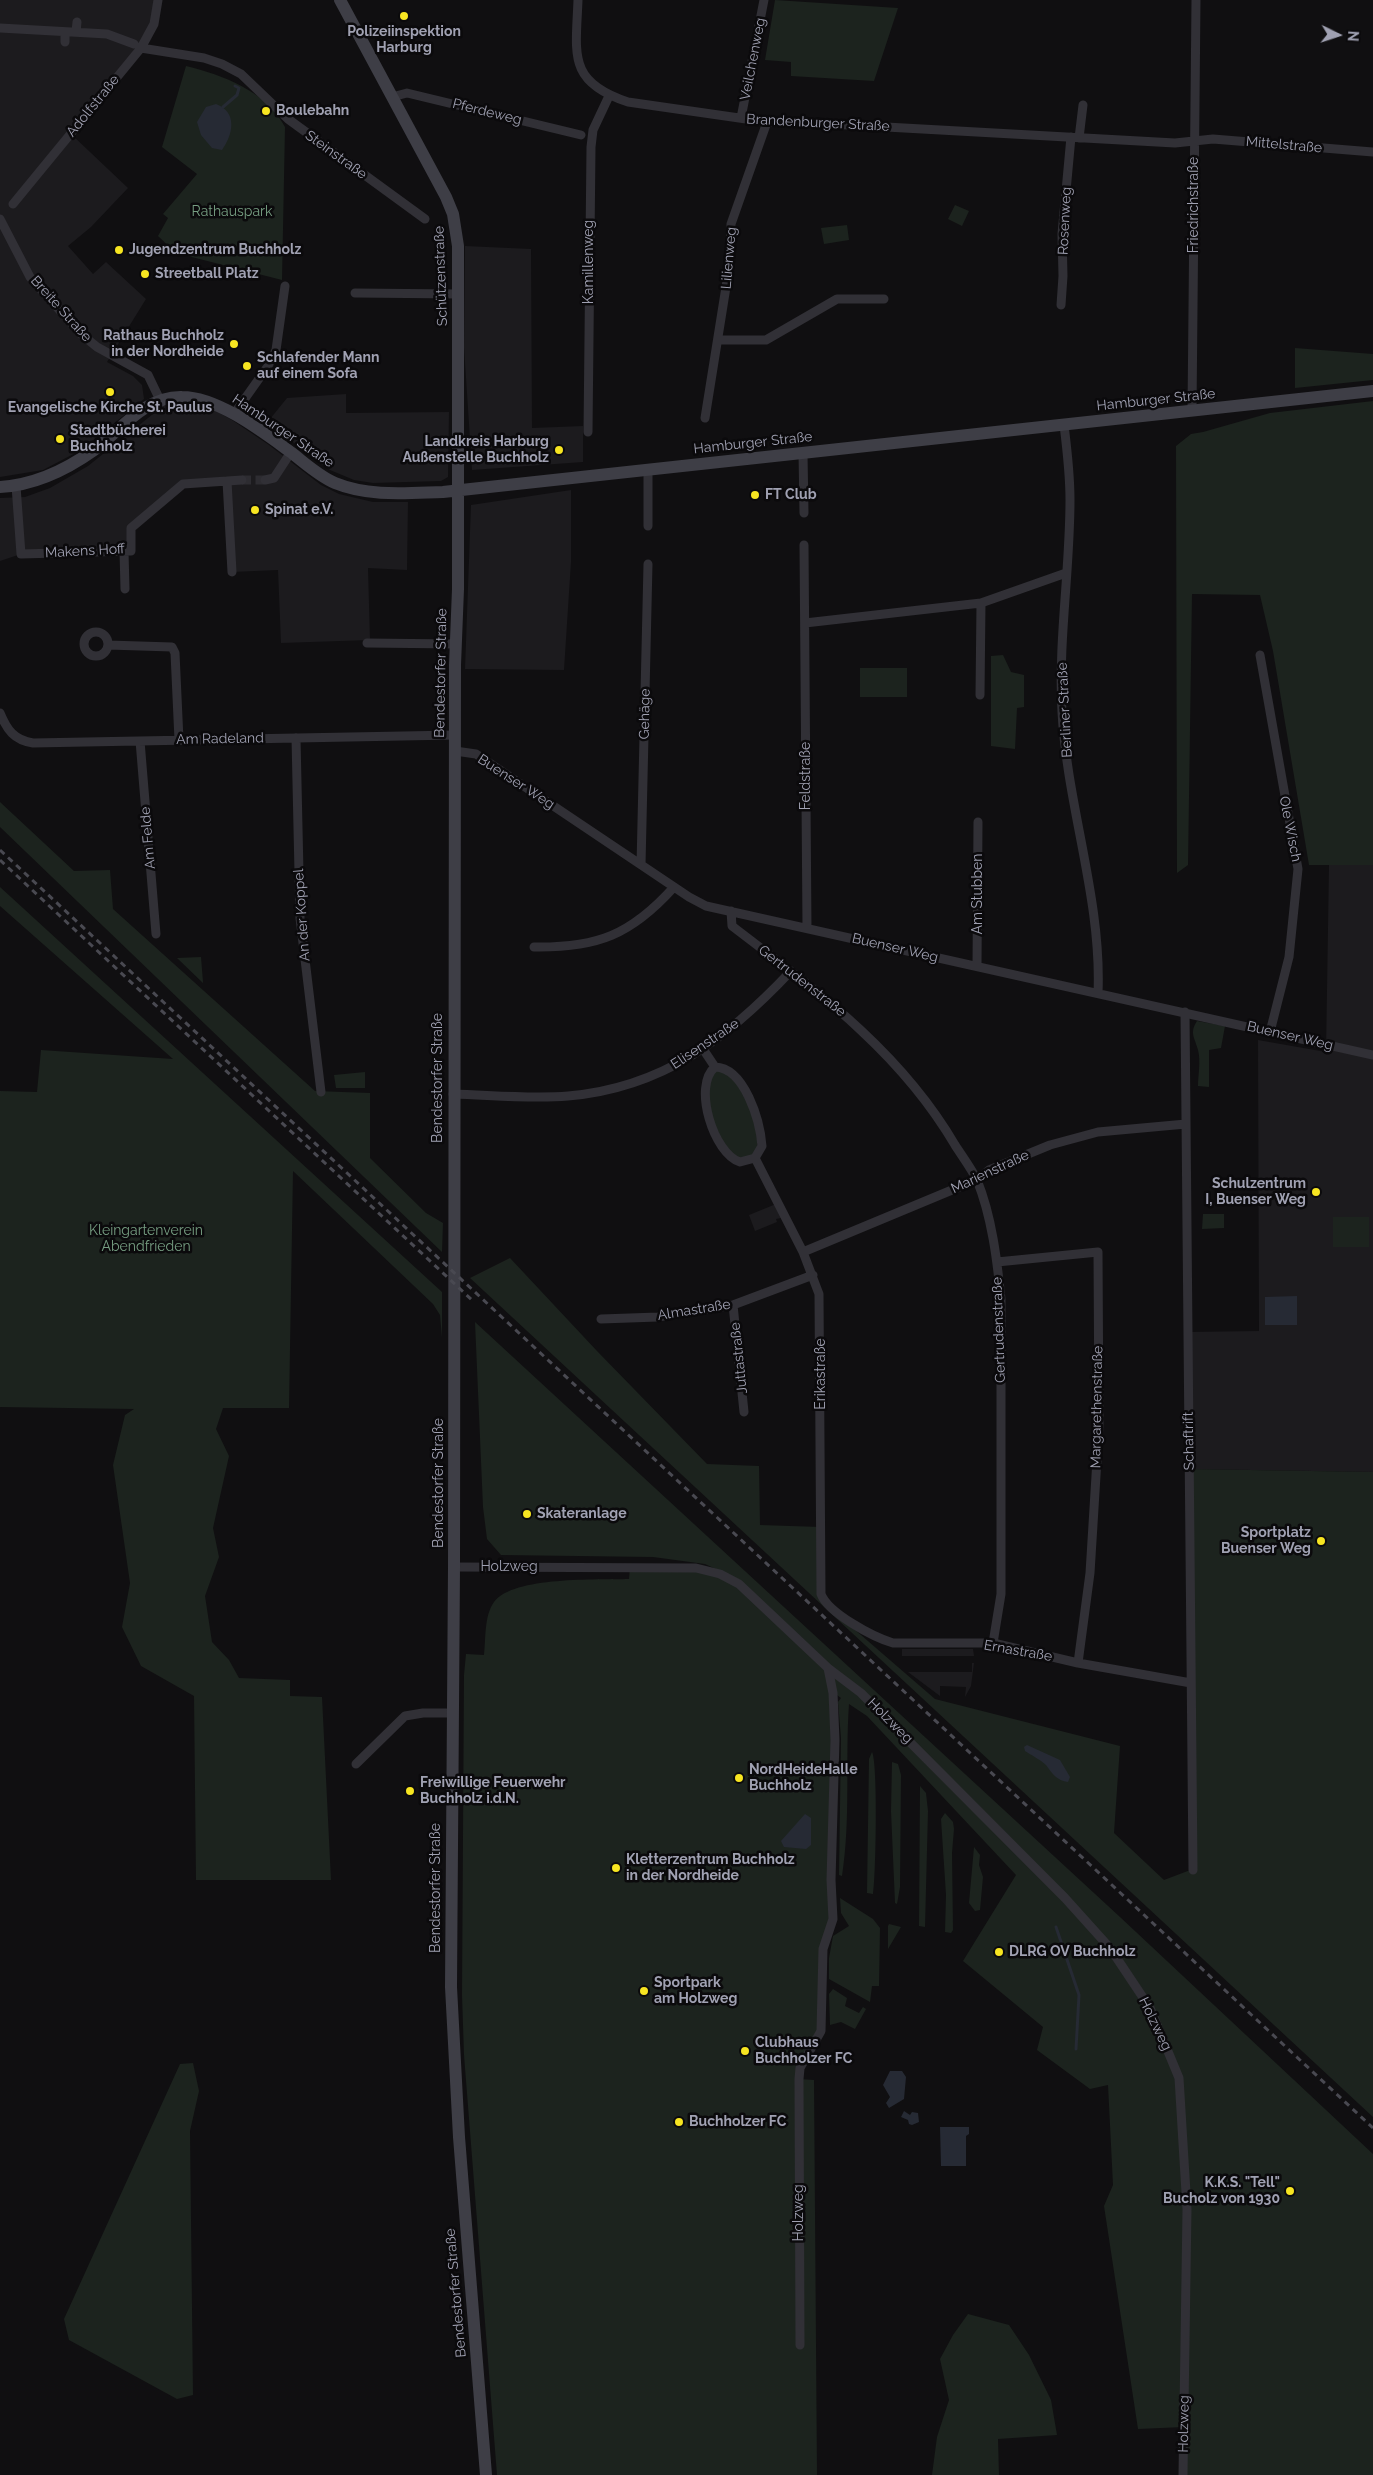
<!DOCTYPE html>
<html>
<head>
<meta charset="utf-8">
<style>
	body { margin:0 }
	#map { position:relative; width:1373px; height:2475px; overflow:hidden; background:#100f11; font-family:Raleway,sans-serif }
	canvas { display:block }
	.north { position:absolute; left:1313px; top:10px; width:50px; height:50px; -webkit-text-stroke:4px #0b0a0c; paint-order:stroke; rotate:94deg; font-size:14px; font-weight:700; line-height:20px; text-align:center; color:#a0a1b2 }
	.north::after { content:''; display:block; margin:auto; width:18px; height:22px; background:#a0a1b2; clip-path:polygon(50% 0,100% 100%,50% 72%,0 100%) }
</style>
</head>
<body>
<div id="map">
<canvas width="1373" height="2475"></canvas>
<div class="north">N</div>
</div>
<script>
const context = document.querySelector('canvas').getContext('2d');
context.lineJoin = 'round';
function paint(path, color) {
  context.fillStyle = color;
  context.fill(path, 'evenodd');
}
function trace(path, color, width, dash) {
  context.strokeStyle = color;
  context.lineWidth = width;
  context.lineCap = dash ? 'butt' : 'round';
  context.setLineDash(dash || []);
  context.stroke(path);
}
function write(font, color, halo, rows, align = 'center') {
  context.font = font + ' Raleway,sans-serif';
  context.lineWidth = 5;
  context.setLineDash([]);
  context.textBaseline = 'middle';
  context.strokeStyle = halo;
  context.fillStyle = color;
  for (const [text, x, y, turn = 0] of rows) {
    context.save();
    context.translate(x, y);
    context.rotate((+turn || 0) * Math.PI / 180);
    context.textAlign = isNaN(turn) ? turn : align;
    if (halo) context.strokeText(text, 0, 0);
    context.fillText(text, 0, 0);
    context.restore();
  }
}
const built = new Path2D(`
	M0,0H158L154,24L71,134L128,188L91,227L68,246L93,274L106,262L146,299L107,362L133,376L142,385L144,399L81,450L43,470L0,477Z
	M465,246L531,249L532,428L583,426V462L472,470L464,347Z
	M346,394V413L449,412L448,477L441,481L373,483L354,480L330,470L303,452L270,419L287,398Z
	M182,403L198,404L212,409L232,420L269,445L321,485L339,494L373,502H408L407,570L368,568L370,640L281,643L278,570L232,572L227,482L183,485L131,528V551L21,554L0,561V498L25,497L50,488L88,466L163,406Z
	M571,490V562L564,670L465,669L471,505Z
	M1329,865H1373V1472L1189,1469L1188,1332L1259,1331L1258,1040L1326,1052Z
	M776,1204L781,1218L776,1219L777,1222L755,1231L749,1215Z
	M902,1649H973L974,1656H902Z
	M972,1663H974L971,1686L965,1697L966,1687L940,1686V1696L908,1672H972Z`);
const green = new Path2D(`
	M775,0L898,8L874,81L791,76V62L765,60Z
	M186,66C223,75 266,91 285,127L282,280L176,253L158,236L168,218L163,214L197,174L162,147Z
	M955,205L969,211L962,226L948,219Z
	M847,225L849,240L824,244L821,228Z
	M1295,348L1373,354V380L1295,388Z
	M1373,401V865H1309L1273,651L1260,595L1192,594L1188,865L1177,873L1176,446L1191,434L1203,432L1270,413Z
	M1003,655L1011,672L1024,675V707L1017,708L1015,749L991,746V656Z
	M860,668H907V697H860Z
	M0,802L74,871L110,870L113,909L315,1091L370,1093V1158L426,1213L443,1223L442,1252L0,827Z
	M0,887L442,1292V1338L440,1315L433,1304L293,1171L289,1408H223L216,1429L229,1456L213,1528L219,1557L205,1596L212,1642L229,1660L239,1678L290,1680V1696L322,1697L331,1880H196L194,1696L141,1666L122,1627L130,1583L113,1465L125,1415L134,1409L0,1407V1091L37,1092L41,1050L173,1059L0,906Z
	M201,957L203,982V983L177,958Z
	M1197,1021L1225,1026L1221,1048L1209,1050V1087L1198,1086C1198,1076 1201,1061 1198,1050C1195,1038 1189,1033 1197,1021Z
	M727,1069L753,1109L759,1154L733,1160L708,1113L709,1072Z
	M365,1072V1088H336L334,1075Z
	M1203,1214H1224V1228L1202,1229Z
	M1333,1217H1369V1247H1333Z
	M510,1258L597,1351L707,1464L759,1466L760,1525L821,1527L824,1603L935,1699L1120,1746L1114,1833L1164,1880L1193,1869L1189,1469L1373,1472V2117L470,1278Z
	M475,1322L1120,1917L1373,2154V2475H1183L1184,2427L1138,2429L1104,2206L1113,2185L1108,2085L1090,2089L1037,2050L1043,2027L963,1961L1016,1875L867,1716L849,1704C845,1761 851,1819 842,1876L839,1875L841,1738L838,1702L841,1698L834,1693L833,1919L827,1936L821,2031L799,2079L814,2080L817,2475H497L464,2055L462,1995L464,1675L466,1654L484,1655C486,1638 484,1616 494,1602C513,1576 598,1580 629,1579L630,1567L696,1568L739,1583L742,1581L705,1564L653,1557L501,1555L487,1539L483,1507Z
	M872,1752C878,1763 876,1877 873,1894L867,1893L869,1759Z
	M892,1762L898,1764L901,1775L900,1887L897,1904L895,1903L891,1811Z
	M920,1786L926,1793L928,1811L925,1927L919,1926Z
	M945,1813L953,1822L954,1829L952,1853L953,1930L951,1933L945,1932L946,1895L941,1819Z
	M974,1847L980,1855L979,1865L983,1877L980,1910L975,1911L969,1903Z
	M840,1898L873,1919L880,1928L879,1986H872L870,2002L829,1979V1958L833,1936L849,1926L841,1913Z
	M889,1924L901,1927L888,1949V1926Z
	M833,1989L847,1998L845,2006L859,2013L863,2007L866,2009L855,2029L841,2022L830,2025L829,1994Z
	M193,2063L199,2091L190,2131L193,2395L177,2399L69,2340L64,2319L180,2064Z
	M968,2314L1009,2325L1029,2355L1051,2400L1057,2435L998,2439L999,2475H932L937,2437L949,2400L940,2359L953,2335Z`);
const water = new Path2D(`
	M216,104C238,112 233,135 222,150L212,148L201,135L197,122L206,107Z
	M1297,1296V1325H1265V1297Z
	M1027,1745L1060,1760L1070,1777L1068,1782C1057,1781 1052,1773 1046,1765C1041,1760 1031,1755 1025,1751L1024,1747Z
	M805,1814L811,1818V1845L806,1849L784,1847L781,1841Z
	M890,2071H902L906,2077L904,2099L889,2108L886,2103L890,2097L883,2085Z
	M904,2111L910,2115L912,2112L918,2113L919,2122L912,2125L909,2124L908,2120L901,2117Z
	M940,2127H969V2134L966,2136V2166H941Z`);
const stream = new Path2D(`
	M223,107L237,95L239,88L235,86
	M1056,1927L1079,1995L1076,2049`);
const streetTunnel = new Path2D(`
	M242,480H265`);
const street = new Path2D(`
	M578,0C576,54 567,82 628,102L767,122L850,125L1175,143L1213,139L1373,152
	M0,28L107,34L134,44
	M76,32L77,22
	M65,42V32
	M141,48L204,58L222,64L241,74L288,119L425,219
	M392,97L407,93L581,135
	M741,118L764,0
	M1079,138L1083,105
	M13,204L141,48L154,24L158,0
	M0,219L30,277L37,285L81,334L97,347L148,375L160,400
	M355,293L458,294
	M1061,305L1063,276L1062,234L1071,137
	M719,340H766L837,299H884
	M1192,411L1196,0
	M234,414L268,366L276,350L285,286
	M705,418L730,262L731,224L767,122
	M1064,425C1067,449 1070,475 1070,500C1070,571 1058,641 1062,712C1067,806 1102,900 1098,993
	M588,432L591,147L593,130L609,96
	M803,453L804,513
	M648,470V526
	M265,480L274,478L291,452
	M227,481L232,572
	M16,486L21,554L131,551V528L183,484L242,480
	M804,545L807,928
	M124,551L125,589
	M805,623L981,603L1066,573
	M84 644a12 12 0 1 1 24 0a12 12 0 1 1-24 0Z
	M367,643L456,644
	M108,645L172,647L175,653L179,740
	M1260,655L1298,869L1289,957L1270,1032
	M980,695L981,603
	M0,713C7,730 14,740 33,743L455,735
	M296,738L300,918L321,1092
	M140,741L156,934
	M455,751L476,754L689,897L706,906L1373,1055
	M641,865L648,564
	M731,911L732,926C817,991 900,1051 955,1145C962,1156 971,1168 977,1180C992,1217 997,1260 1001,1299V1594L993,1643
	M534,947C597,948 631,935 674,887
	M977,966L978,822
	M1185,1012L1193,1870
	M703,1049L715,1067
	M715,1067C745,1068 760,1121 762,1146L755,1158L740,1162C714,1154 692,1086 715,1067Z
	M453,1094C491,1095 530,1099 568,1096C663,1088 728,1038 791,971
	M755,1158L803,1252L819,1294L821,1594C828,1613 873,1637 893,1643H993L1078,1663L1191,1683
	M803,1252L976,1180L989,1170L1050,1145L1098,1132L1186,1124
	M997,1262L1098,1252L1099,1427L1090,1573L1078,1663
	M733,1305L744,1412
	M601,1319L658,1317L733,1305L813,1275
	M454,1567L696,1568L720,1574L739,1584L828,1668L861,1693L1065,1898L1110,1948L1150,2008L1179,2078L1187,2209L1183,2475
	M356,1764L405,1716L423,1713H452
	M800,2345L799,2079L800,2068L821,2031L823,1949L833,1919L831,1880L835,1740L833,1693L828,1668`);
const secondary = new Path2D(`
	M340,0L446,197L453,214L458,246V589L455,665L454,1567L451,1987L459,2137L486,2475
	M0,487C35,485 66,470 94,450C121,430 145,396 182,397C218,397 263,432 292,453C306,464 319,476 335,483C369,497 407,493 443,492L1373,391`);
const rail = new Path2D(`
	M0,850L1373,2128
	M0,860L474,1302`);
const markers = [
	[404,16,5,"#f7e521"],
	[266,111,5,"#f7e521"],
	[119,250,5,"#f7e521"],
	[145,274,5,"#f7e521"],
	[234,344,5,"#f7e521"],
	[247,366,5,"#f7e521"],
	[110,392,5,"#f7e521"],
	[60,439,5,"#f7e521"],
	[559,450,5,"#f7e521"],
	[755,495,5,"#f7e521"],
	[255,510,5,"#f7e521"],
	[1316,1192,5,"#f7e521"],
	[527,1514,5,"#f7e521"],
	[1321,1541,5,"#f7e521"],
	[739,1778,5,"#f7e521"],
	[410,1791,5,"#f7e521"],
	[616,1868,5,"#f7e521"],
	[999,1952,5,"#f7e521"],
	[644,1991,5,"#f7e521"],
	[745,2051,5,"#f7e521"],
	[679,2122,5,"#f7e521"],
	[1290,2191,5,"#f7e521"]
];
const poiNames = [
	["Polizeiinspektion",404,32,"center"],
	["Harburg",404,48,"center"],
	["Boulebahn",276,111],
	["Jugendzentrum Buchholz",129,250],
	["Streetball Platz",155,274],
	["Rathaus Buchholz",224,336,"right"],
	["in der Nordheide",224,352,"right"],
	["Schlafender Mann",257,358],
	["auf einem Sofa",257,374],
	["Evangelische Kirche St. Paulus",110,408,"center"],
	["Stadtbücherei",70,431],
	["Buchholz",70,447],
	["Landkreis Harburg",549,442,"right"],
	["Außenstelle Buchholz",549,458,"right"],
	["FT Club",765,495],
	["Spinat e.V.",265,510],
	["Schulzentrum",1306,1184,"right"],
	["I, Buenser Weg",1306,1200,"right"],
	["Skateranlage",537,1514],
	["Sportplatz",1311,1533,"right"],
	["Buenser Weg",1311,1549,"right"],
	["NordHeideHalle",749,1770],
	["Buchholz",749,1786],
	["Freiwillige Feuerwehr",420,1783],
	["Buchholz i.d.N.",420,1799],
	["Kletterzentrum Buchholz",626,1860],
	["in der Nordheide",626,1876],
	["DLRG OV Buchholz",1009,1952],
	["Sportpark",654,1983],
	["am Holzweg",654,1999],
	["Clubhaus",755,2043],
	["Buchholzer FC",755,2059],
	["Buchholzer FC",689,2122],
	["K.K.S. \"Tell\"",1280,2183,"right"],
	["Bucholz von 1930",1280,2199,"right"]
];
const streetNames = [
	["Veilchenweg",753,59,-79],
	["Adolfstraße",93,106,-51],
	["Pferdeweg",487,112,14],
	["Brandenburger Straße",818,123,3],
	["Mittelstraße",1284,145,5],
	["Steinstraße",336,155,36],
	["Friedrichstraße",1194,205,-90],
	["Rosenweg",1065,221,-87],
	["Lilienweg",729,258,-85],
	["Kamillenweg",589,262,-90],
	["Schützenstraße",441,276,-92],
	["Breite Straße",61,309,48],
	["Hamburger Straße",1156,400,-6],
	["Hamburger Straße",283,431,34],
	["Hamburger Straße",753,443,-6],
	["Makens Hoff",85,551,-3],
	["Bendestorfer Straße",441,673,-89],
	["Berliner Straße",1065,710,-93],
	["Gehäge",645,714,-89],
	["Am Radeland",220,739,-1],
	["Feldstraße",806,776,-90],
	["Buenser Weg",516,782,33],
	["Ole Wisch",1290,829,79],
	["Am Felde",148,838,-95],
	["Am Stubben",978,894,-90],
	["An der Koppel",302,915,-94],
	["Buenser Weg",895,948,13],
	["Gertrudenstraße",802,981,38],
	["Buenser Weg",1290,1036,13],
	["Elisenstraße",705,1044,-34],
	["Bendestorfer Straße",438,1078,-90],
	["Marienstraße",990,1172,-25],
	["Almastraße",694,1310,-9],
	["Gertrudenstraße",999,1330,-92],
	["Juttastraße",739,1358,-96],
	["Erikastraße",821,1374,-90],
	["Margarethenstraße",1097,1407,-89],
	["Schaftrift",1189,1441,-91],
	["Bendestorfer Straße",439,1483,-90],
	["Holzweg",509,1567],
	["Ernastraße",1018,1651,10],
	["Holzweg",890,1721,45],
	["Bendestorfer Straße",436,1888,-90],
	["Holzweg",1155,2024,64],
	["Holzweg",799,2213,-90],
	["Bendestorfer Straße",456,2293,-95],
	["Holzweg",1184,2424,-89]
];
const parkNames = [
	["Rathauspark",232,212],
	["Kleingartenverein",146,1231],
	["Abendfrieden",146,1247]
];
paint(built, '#1c1b1e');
paint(green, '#1c231e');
paint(water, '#262a34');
trace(stream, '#262a34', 3);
trace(streetTunnel, '#2d2c31', 9, [9, 4.5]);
trace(street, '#313036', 9);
trace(secondary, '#3e3e46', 12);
trace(rail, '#494951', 3, [6, 5]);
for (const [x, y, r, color] of markers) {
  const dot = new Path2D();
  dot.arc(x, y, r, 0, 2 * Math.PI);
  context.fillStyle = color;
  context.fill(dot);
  trace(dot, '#0b0a0c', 2);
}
write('bold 14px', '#a0a1b2', '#0b0a0c', poiNames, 'left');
write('14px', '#a0a1b2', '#0b0a0c', streetNames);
write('14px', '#769e82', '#0b0a0c', parkNames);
</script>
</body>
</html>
